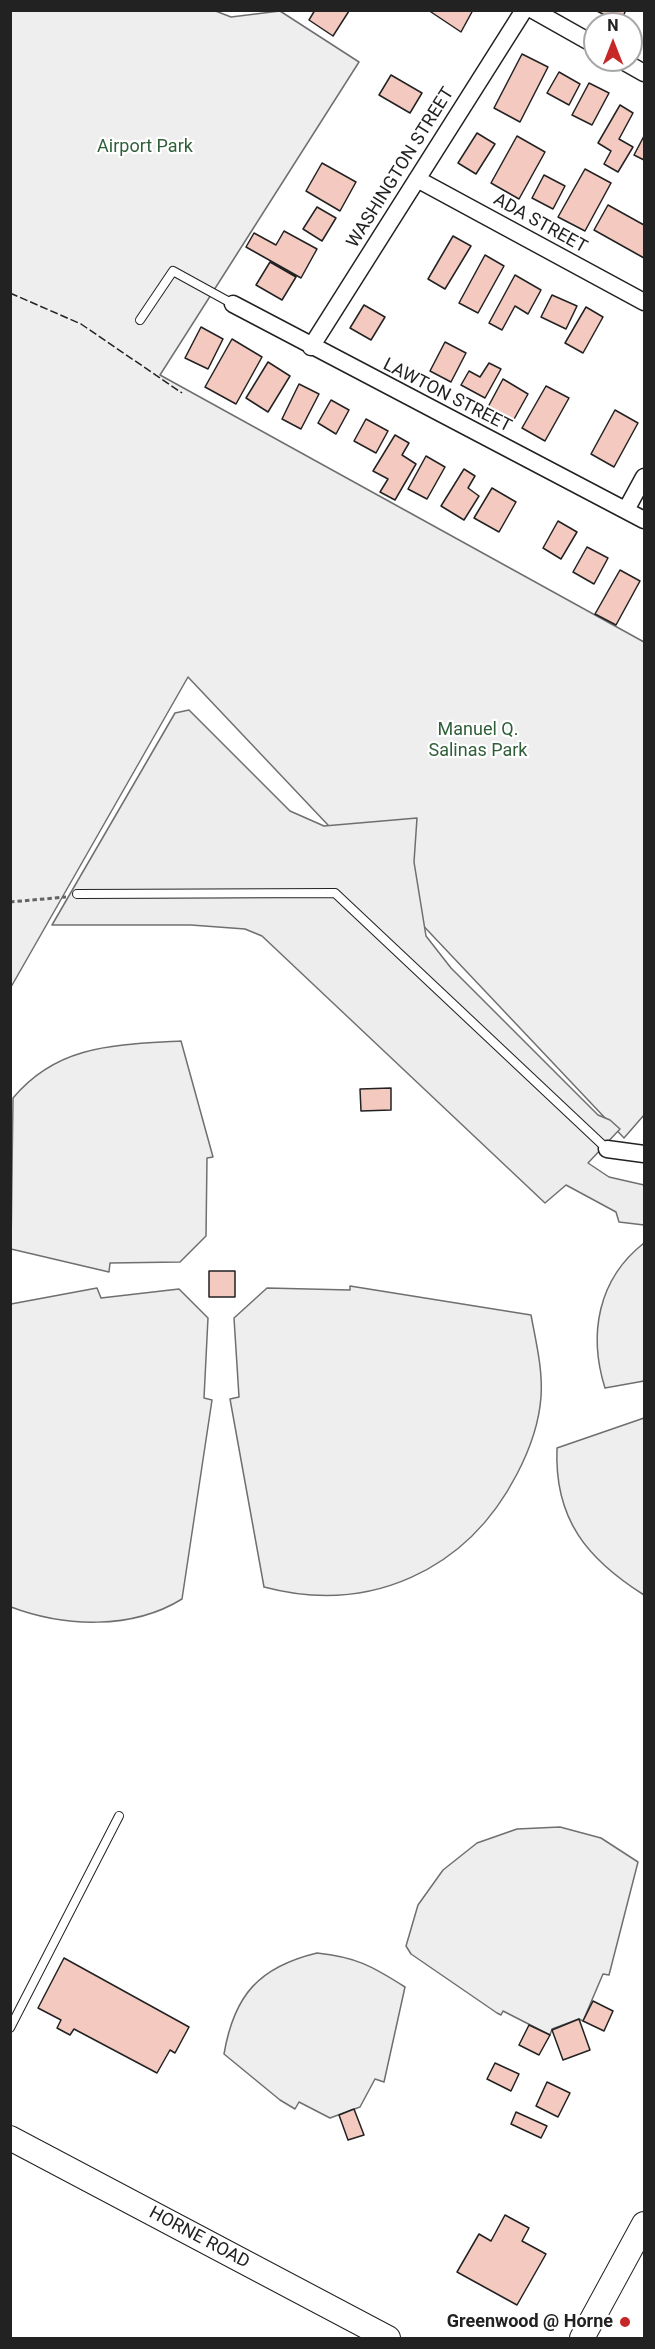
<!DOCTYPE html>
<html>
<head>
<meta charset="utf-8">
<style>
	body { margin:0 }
	#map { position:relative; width:655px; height:2349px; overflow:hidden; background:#fff; font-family:Roboto,sans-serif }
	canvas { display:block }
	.frame { position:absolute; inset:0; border:12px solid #222; pointer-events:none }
	.north { position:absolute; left:583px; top:12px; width:60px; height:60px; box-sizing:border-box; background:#fff; border:2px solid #a7a7a7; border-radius:50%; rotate:0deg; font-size:16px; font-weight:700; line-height:24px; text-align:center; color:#222 }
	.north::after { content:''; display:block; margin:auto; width:21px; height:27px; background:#c62828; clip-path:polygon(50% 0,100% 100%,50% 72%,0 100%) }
</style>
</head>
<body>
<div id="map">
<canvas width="655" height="2349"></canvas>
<div class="frame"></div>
<div class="north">N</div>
</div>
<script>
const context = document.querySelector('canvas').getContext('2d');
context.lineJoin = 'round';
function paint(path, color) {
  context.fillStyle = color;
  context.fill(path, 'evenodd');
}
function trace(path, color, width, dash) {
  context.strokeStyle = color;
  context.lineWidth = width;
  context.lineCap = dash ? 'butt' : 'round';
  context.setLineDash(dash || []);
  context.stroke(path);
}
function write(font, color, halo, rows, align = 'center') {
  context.font = font + ' Roboto,sans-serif';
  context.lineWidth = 4.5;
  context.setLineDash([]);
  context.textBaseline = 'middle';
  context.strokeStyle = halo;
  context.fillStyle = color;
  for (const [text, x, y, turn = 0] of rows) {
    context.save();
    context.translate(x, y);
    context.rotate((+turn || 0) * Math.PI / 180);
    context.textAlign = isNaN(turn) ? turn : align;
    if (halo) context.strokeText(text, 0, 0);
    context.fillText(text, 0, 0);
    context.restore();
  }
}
const green = new Path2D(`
	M213,10L231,17L280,11L359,62L160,375L644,642V1115L624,1138L188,677L11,987V11Z
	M181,1041L213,1157L207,1158L206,1236L180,1262L110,1263L109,1272L11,1249L13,1098C58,1044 116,1045 181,1041Z
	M644,1243V1381L605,1388C588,1334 598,1279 644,1243Z
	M350,1286L531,1315C536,1342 543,1370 541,1397C539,1424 529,1451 517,1474C467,1571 369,1615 264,1587L230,1399L239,1397L234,1318L267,1288L350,1290Z
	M97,1288L101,1298L179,1289L208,1318L204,1398L212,1400L182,1599C132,1630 64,1627 11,1607V1304Z
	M644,1418V1595C587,1559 554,1519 557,1448Z
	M560,1827L601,1838L638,1862L609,1975L603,1974L583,2021L579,2019L552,2029L550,2035L503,2011L501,2015L497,2013L411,1954L406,1946L418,1905L443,1870L477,1843L517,1829Z
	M317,1953C356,1957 372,1966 405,1987L384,2082L375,2079L360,2107L330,2118L299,2102L295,2109L280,2100L224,2054C234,1995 259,1967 317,1953Z`);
const parking = new Path2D(`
	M189,710L290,811L324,826L417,818L414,862L426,936L451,968L598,1115L610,1120L620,1129L588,1163L609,1177L644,1185V1225L619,1222L616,1212L566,1185L545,1203L262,936L245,929L191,925H52L175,713Z`);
const building = new Path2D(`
	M315,10H348L349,11L333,36L309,20Z
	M428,10H473L461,32Z
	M595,10H626L620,23Z
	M522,54L548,67L520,122L494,108Z
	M559,72L580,84L569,105L547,93Z
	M391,75L422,93L410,113L379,95Z
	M589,83L609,93L592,125L572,115Z
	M620,105L633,113L619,139L633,147L618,172L604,164L611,151L598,143Z
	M477,133L495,144L476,174L458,163Z
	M517,136L545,152L519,199L491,183Z
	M644,136V160L634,155Z
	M322,163L356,182L340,211L306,191Z
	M585,169L611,183L585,231L558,217Z
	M544,175L565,186L553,209L532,198Z
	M608,205L644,225V258L594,230Z
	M317,207L336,218L322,241L303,229Z
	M284,231L317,249L301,278L246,247L254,233L276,245Z
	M453,236L471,246L445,289L428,279Z
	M485,255L504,266L478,313L459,303Z
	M270,262L296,277L282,300L256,285Z
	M515,275L541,290L528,314L515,306L502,330L489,323Z
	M552,295L577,306L566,329L541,317Z
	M364,305L385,317L371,340L350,328Z
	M586,307L603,317L583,353L565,343Z
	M201,327L223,339L208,369L185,358Z
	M232,339L262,357L236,404L205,387Z
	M445,342L466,353L451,382L430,371Z
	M268,362L290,376L268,412L246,398Z
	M489,363L501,369L485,398L461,385L469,371L480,377Z
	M503,379L528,394L513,421L488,407Z
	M299,384L319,394L301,429L282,419Z
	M546,386L569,398L545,441L522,428Z
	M331,400L349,410L336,434L318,423Z
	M615,410L638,423L614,467L591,454Z
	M366,419L388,431L376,453L354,441Z
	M395,435L409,443L402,455L416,464L395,500L380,492L388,479L373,471Z
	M426,456L445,467L427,499L408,489Z
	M464,469L475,476L468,488L479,496L464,520L441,506Z
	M492,488L516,502L499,532L474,518Z
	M558,521L577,532L561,559L543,548Z
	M587,547L608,558L594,584L573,572Z
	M620,570L640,581L616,625L595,614Z
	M391,1088V1110L361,1111L360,1089Z
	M209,1271H235V1297H209Z
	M64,1958L189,2027L175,2053L170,2050L157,2073L74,2029L70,2035L57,2028L61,2020L38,2008Z
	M593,2001L613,2011L604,2031L583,2021Z
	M579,2019L590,2050L563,2060L552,2030Z
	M529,2025L550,2035L539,2055L519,2045Z
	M495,2063L519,2074L511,2091L487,2079Z
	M547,2082L570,2093L558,2117L536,2106Z
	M354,2109L364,2135L348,2140L339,2115Z
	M516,2112L547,2126L541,2138L511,2124Z
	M505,2215L529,2228L522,2241L546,2254L517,2305L457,2272L479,2234L491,2241Z`);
const path = new Path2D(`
	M10,902L66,897`);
const service = new Path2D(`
	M140,320L173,271L233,304
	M77,894L335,893L607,1149
	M10,2028L119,1816`);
const minor = new Path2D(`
	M533,10L595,45
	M621,60L644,73
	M417,179L644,302
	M233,304L644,520
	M311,347L524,10
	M626,510L644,477
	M607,1149L644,1154`);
const secondary = new Path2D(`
	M10,2138L388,2338
	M582,2338L644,2224`);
const fence = new Path2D(`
	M10,293L81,324L182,393`);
const markers = [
	[625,2322,6,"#c62828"]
];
const parkNames = [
	["Airport Park",145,147],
	["Manuel Q.",478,730],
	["Salinas Park",478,751]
];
const streetNames = [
	["WASHINGTON STREET",401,168,-58],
	["ADA STREET",540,224,29],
	["LAWTON STREET",447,396,27],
	["HORNE ROAD",199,2238,28]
];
const poiNames = [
	["Greenwood @ Horne",613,2322]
];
paint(green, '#eee');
trace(green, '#6f6f6f', 1.5);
paint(parking, '#ededed');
trace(parking, '#6f6f6f', 1.5);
paint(building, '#f3c9c0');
trace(building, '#222', 1.5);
trace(service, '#222', 10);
trace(minor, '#222', 19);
trace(secondary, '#222', 26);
trace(path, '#646464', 3, [4.5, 3]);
trace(service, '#fff', 8);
trace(minor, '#fff', 16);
trace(secondary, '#fff', 24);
trace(fence, '#222', 1.5, [8, 3]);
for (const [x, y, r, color] of markers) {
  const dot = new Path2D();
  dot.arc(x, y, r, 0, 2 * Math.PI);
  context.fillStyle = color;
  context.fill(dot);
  trace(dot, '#fff', 2);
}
write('18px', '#2f5e38', '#fff', parkNames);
write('18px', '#222', '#fff', streetNames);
write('bold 18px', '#222', '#fff', poiNames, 'right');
</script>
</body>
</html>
